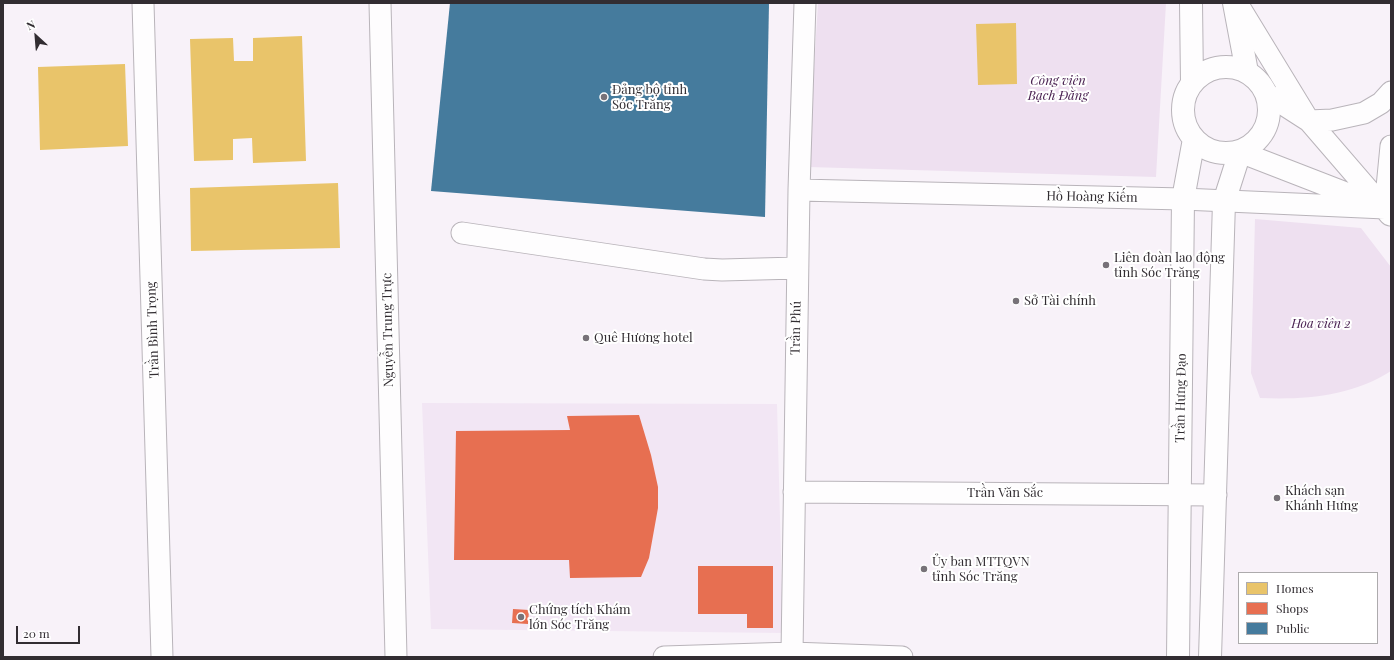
<!DOCTYPE html>
<html>
<head>
<meta charset="utf-8">
<style>
	body { margin:0 }
	#map { position:relative; width:1394px; height:660px; overflow:hidden; background:#f8f2f9; font-family:"Playfair Display",serif }
	canvas { display:block }
	.frame { position:absolute; inset:0; border:4px solid #322d32; pointer-events:none }
	.legend { position:absolute; left:1238px; top:572px; width:140px; height:72px; box-sizing:border-box; background:#fff; border:1px solid #adabad; margin:0; padding:5px 7px; list-style:none; font-size:12px; color:#322d32 }
	.legend li { display:flex; align-items:center; gap:8px; height:20px }
	.legend b { width:20px; border:1px solid #adabad }
	.north { position:absolute; left:16px; top:16px; width:40px; height:40px; -webkit-text-stroke:3px #fff; paint-order:stroke; rotate:334deg; font-size:11px; font-weight:700; line-height:16px; text-align:center; color:#322d32 }
	.north::after { content:''; display:block; margin:auto; width:14px; height:18px; background:#322d32; clip-path:polygon(50% 0,100% 100%,50% 72%,0 100%) }
	.scale { position:absolute; left:16px; top:626px; width:64px; height:18px; box-sizing:border-box; border:2px solid #322d32; border-top:0; padding-left:5px; font-size:12px; line-height:14px; white-space:nowrap; color:#322d32; -webkit-text-stroke:3px #fff; paint-order:stroke }
</style>
</head>
<body>
<div id="map">
<canvas width="1394" height="660"></canvas>
<div class="frame"></div>
<ul class="legend">
<li><b style="height:11px;background:#e9c46a"></b>Homes</li>
<li><b style="height:11px;background:#e76f51"></b>Shops</li>
<li><b style="height:11px;background:#457b9d"></b>Public</li>
</ul>
<div class="north">N</div>
<div class="scale">20 m</div>
</div>
<script>
const context = document.querySelector('canvas').getContext('2d');
context.lineJoin = 'round';
function paint(path, color) {
  context.fillStyle = color;
  context.fill(path, 'evenodd');
}
function trace(path, color, width, dash) {
  context.strokeStyle = color;
  context.lineWidth = width;
  context.lineCap = dash ? 'butt' : 'round';
  context.setLineDash(dash || []);
  context.stroke(path);
}
function write(font, color, halo, rows, align = 'center') {
  context.font = font + ' "Playfair Display",serif';
  context.lineWidth = 4;
  context.setLineDash([]);
  context.textBaseline = 'middle';
  context.strokeStyle = halo;
  context.fillStyle = color;
  for (const [text, x, y, turn = 0] of rows) {
    context.save();
    context.translate(x, y);
    context.rotate((+turn || 0) * Math.PI / 180);
    context.textAlign = isNaN(turn) ? turn : align;
    if (halo) context.strokeText(text, 0, 0);
    context.fillText(text, 0, 0);
    context.restore();
  }
}
const built = new Path2D(`
	M422,403L777,404L783,633L431,629Z`);
const green = new Path2D(`
	M818,3H1166L1156,177L808,167Z
	M1255,219L1361,228L1391,267V371C1353,396 1305,400 1260,398L1251,373Z`);
const homes = new Path2D(`
	M1016,23L1017,84L978,85L976,24Z
	M302,36L306,161L253,163L252,138L233,139V160L194,161L190,39L233,38L234,61H253V38Z
	M125,64L128,146L40,150L38,67Z
	M338,183L340,248L191,251L190,188Z`);
const shops = new Path2D(`
	M639,415L651,455L658,487V508L649,558L641,577L570,578L569,560H454L456,431L570,430L567,416Z
	M698,566H773V628H747V614H698Z
	M513,609L529,610L528,624L512,623Z`);
const public = new Path2D(`
	M450,3H769L765,217L431,191Z`);
const minor = new Path2D(`
	M143,3L162,657
	M380,3L396,657
	M1237,3L1309,121L1390,215
	M1267,94L1309,121L1332,120L1364,113L1381,103L1391,92
	M1240,152L1369,202
	M799,190L1183,199L1385,208
	M1385,208L1391,146
	M462,233L704,269L722,270L797,268
	M794,492L1216,495
	M792,653L799,190L805,3
	M664,657L792,653L902,657`);
const major = new Path2D(`
	M1191,3L1192,83
	M1234,3L1247,72
	M1183 110a43 43 0 1 1 86 0a43 43 0 1 1-86 0Z
	M1178,657L1183,199L1194,139
	M1210,657L1224,202L1240,152`);
const markers = [
	[604,97,4,"#777278"],
	[1106,265,4,"#777278"],
	[1016,301,4,"#777278"],
	[586,338,4,"#777278"],
	[1277,498,4,"#777278"],
	[924,569,4,"#777278"],
	[521,617,4,"#777278"]
];
const parkNames = [
	["Công viên",1058,81],
	["Bạch Đằng",1058,96],
	["Hoa viên 2",1321,324]
];
const poiNames = [
	["Đảng bộ tỉnh",612,90],
	["Sóc Trăng",612,105],
	["Liên đoàn lao động",1114,258],
	["tỉnh Sóc Trăng",1114,273],
	["Sở Tài chính",1024,301],
	["Quê Hương hotel",594,338],
	["Khách sạn",1285,491],
	["Khánh Hưng",1285,506],
	["Ủy ban MTTQVN",932,562],
	["tỉnh Sóc Trăng",932,577],
	["Chứng tích Khám",529,610],
	["lớn Sóc Trăng",529,625]
];
const streetNames = [
	["Hồ Hoàng Kiếm",1092,197,1],
	["Trần Phú",796,328,-89],
	["Trần Bình Trọng",153,330,-92],
	["Nguyễn Trung Trực",388,330,-91],
	["Trần Hưng Đạo",1181,398,-89],
	["Trần Văn Sắc",1005,493]
];
paint(built, '#f2e6f4');
paint(green, '#eee0f0');
paint(homes, '#e9c46a');
paint(shops, '#e76f51');
paint(public, '#457b9d');
trace(minor, '#b9b4ba', 23);
trace(major, '#b9b4ba', 24);
trace(minor, '#fefdfe', 21);
trace(major, '#fefdfe', 22);
for (const [x, y, r, color] of markers) {
  const dot = new Path2D();
  dot.arc(x, y, r, 0, 2 * Math.PI);
  context.fillStyle = color;
  context.fill(dot);
  trace(dot, '#fff', 1.5);
}
write('italic 13px', '#492151', '#fff', parkNames);
write('13px', '#322d32', '#fff', poiNames, 'left');
write('13px', '#322d32', '#fff', streetNames);
</script>
</body>
</html>
